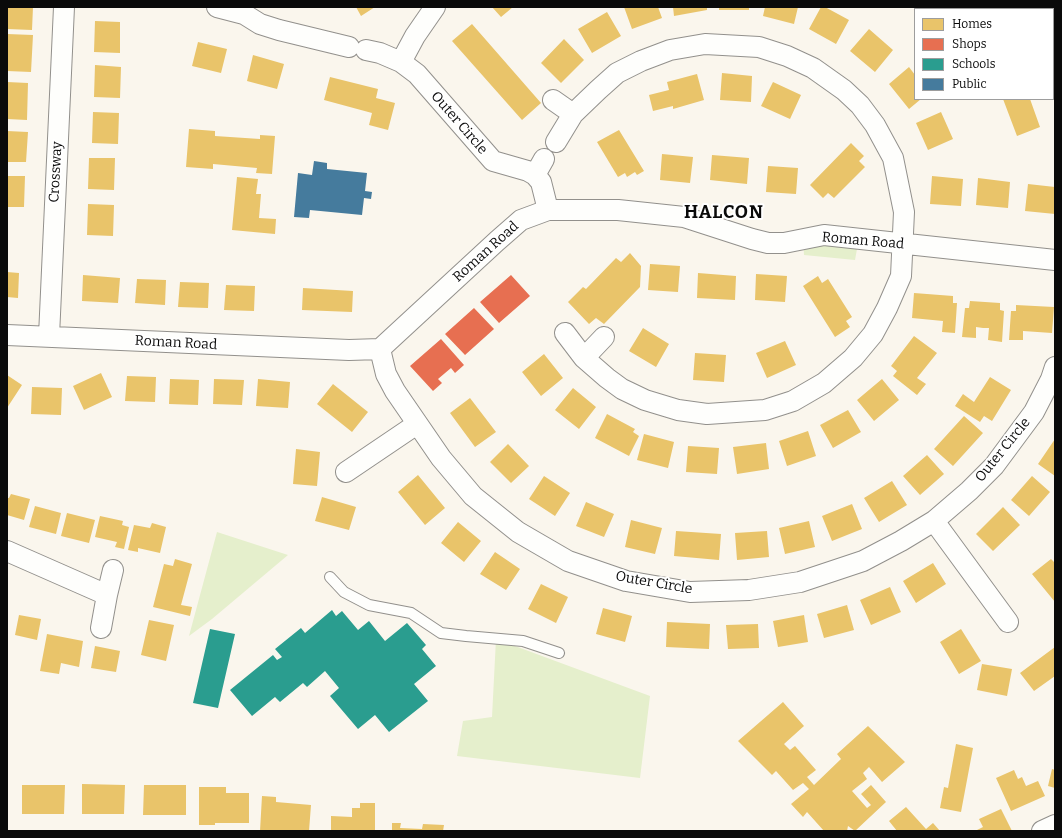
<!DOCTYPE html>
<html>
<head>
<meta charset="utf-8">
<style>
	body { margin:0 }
	#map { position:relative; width:1062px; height:838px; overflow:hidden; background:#faf6ed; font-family:Bitter,serif }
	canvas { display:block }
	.frame { position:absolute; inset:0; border:8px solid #0a0a0a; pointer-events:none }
	.legend { position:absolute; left:914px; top:8px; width:140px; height:92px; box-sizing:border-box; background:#fff; border:1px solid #9d9d9d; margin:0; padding:5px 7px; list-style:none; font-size:12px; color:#0a0a0a }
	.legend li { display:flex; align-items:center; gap:8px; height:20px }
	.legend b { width:20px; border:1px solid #9d9d9d }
</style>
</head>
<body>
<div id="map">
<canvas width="1062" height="838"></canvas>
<div class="frame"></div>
<ul class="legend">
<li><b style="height:11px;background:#e9c46a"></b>Homes</li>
<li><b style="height:11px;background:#e76f51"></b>Shops</li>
<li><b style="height:11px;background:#2a9d8f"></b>Schools</li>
<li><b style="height:11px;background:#457b9d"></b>Public</li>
</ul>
</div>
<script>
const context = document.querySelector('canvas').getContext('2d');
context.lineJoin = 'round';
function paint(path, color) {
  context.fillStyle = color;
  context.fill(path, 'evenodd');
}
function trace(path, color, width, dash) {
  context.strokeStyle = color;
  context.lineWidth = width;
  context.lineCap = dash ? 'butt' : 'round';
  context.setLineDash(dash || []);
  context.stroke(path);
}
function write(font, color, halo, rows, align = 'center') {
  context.font = font + ' Bitter,serif';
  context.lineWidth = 4;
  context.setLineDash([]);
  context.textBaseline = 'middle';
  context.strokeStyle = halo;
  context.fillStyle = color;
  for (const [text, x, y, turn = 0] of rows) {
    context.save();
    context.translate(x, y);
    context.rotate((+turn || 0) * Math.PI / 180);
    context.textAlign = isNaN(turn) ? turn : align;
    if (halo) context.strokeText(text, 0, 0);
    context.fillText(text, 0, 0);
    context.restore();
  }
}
const green = new Path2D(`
	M803,238H859L855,260L804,255Z
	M217,532L288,555L212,619L189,636Z
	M496,639L650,696L640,778L457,756L463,721L492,717Z`);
const homes = new Path2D(`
	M7,7H33L32,30L7,29Z
	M356,7H375L361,16Z
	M492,7H513L501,17Z
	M624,7H658L662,18L632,29Z
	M673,7H707V10L674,16Z
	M719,7H749V10H719Z
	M765,7H798L794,24L763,16Z
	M821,7H825L849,20L836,44L809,29Z
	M932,7H956L954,9H934Z
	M607,12L621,36L592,53L578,29Z
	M95,21L120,22V53L94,52Z
	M472,24L541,103L522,120L452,41Z
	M869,29L893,50L875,72L850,51Z
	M7,34L33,35L31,72L7,71Z
	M564,39L584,60L561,83L541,63Z
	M198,42L227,49L221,73L192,66Z
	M253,55L284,64L277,89L247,81Z
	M95,65L121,67L120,98L94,97Z
	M909,67L915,75V99H921L909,109L889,84Z
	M722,73L752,76L751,102L720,100Z
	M697,74L704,100L673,109V106L653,111L649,95L669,90L667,82Z
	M330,77L378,89L376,98L395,103L388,130L369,125L372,113L324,100Z
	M7,82L28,83L27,120L7,119Z
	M773,82L801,95L790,119L761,106Z
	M1003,99H1030L1040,127L1017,136Z
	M93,112L119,113L118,144L92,143Z
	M941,112L953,139L928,150L916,123Z
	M189,129L215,131V136L260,139V135L275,136L272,174L256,173L257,168L213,164V169L186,167Z
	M619,130L644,171L637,175L635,172L627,177L625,173L618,177L597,142Z
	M7,131L28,132L26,162H7Z
	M851,143L864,156L859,161L865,167L834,198L828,193L823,198L810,185Z
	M662,154L693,157L690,183L660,180Z
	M712,155L749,158L747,184L710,180Z
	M89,158H115L114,190L88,189Z
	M768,166L798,168L796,194L766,192Z
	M7,176H25L24,207H7Z
	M932,176L963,179L961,206L930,204Z
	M237,177L258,179L256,194H261L259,218L276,219L275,234L232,230Z
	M978,178L1010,182L1008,208L976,205Z
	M1028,184L1055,187V214L1025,211Z
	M88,204L114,205L113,236L87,235Z
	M630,253L641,266L640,287L604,324L596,318L589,324L568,302L583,287L586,289L616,258L621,262Z
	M650,264L680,266L678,292L648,290Z
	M7,272L19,273L18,298L7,297Z
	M698,273L736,276L735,300L697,298Z
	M756,274L787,276L785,302L755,300Z
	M83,275L120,278L118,303L82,301Z
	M818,276L822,283L828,279L852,317L846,321L850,327L835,337L803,286Z
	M137,279L166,280L165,305L135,303Z
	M180,282L209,283L208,308L178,307Z
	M226,285L255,286L254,311L224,310Z
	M303,288L353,291L352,312L302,310Z
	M914,293L953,296V303H957L955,333L942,332L943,321L912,318Z
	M970,301L1000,303V310L1004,311L1002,342L988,340L989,328H983L976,327V338L962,337L965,308H969Z
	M1016,305L1054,307L1052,333L1023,331V340H1009L1011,311H1016Z
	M643,328L669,344L656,367L629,351Z
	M914,336L937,353L917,378L926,384L917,395L893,376L897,371L891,366Z
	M785,341L796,365L767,378L756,353Z
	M695,353L726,355L724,382L693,380Z
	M544,354L563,378L541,396L522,372Z
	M101,373L112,397L84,410L73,386Z
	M7,375L22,385L7,408Z
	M127,376L156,377L155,402L125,401Z
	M990,377L1011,390L992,421L984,416L980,422L955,406L963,394L974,402Z
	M170,379L199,380L198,405L169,404Z
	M214,379L244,380L242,405L213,404Z
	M258,379L290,382L288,408L256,406Z
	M882,379L899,400L874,421L857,400Z
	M333,384L368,412L352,432L317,404Z
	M32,387L62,388L61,415L31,414Z
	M573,388L596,407L579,429L555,410Z
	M470,398L496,432L475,447L450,413Z
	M848,410L861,432L833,448L820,425Z
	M607,414L635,429L633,432L639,436L629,456L595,438Z
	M964,416L983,433L953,466L934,449Z
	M808,431L816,456L787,466L779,441Z
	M644,434L674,442L668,468L637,460Z
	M1055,439V476L1038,464Z
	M766,443L769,469L737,474L733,447Z
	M508,444L529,466L511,483L490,462Z
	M688,446L719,448L717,474L686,472Z
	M296,449L320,452L317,486L293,484Z
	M927,455L944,474L920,495L903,476Z
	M418,475L445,508L425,525L398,492Z
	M544,476L570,493L555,516L529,499Z
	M1032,476L1050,492L1029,516L1011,500Z
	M892,481L907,505L879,522L864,498Z
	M11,494L30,499L24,520L7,515V498H9Z
	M322,497L356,507L349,530L315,521Z
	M586,502L614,514L604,537L576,526Z
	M852,504L862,529L832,541L822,516Z
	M35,506L61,513L56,534L29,527Z
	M1003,507L1020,525L993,551L976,534Z
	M67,513L95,520L89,543L61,536Z
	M100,516L123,521L122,525L129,527L124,549L115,547L117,542L95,537Z
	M631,520L662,528L655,554L625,547Z
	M809,521L815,547L785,554L779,528Z
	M458,522L481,541L464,562L441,543Z
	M152,523L166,527L160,553L138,548V552L128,550L134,525L150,528Z
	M676,531L721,534L719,560L674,556Z
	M767,531L769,557L737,560L735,533Z
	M495,552L520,569L506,590L480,574Z
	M175,559L192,564L181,605L192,607L190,616L153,607L164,564L173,566Z
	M1051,559L1055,563V602L1032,574Z
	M933,563L946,584L916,603L903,581Z
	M541,584L568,597L556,623L528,609Z
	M890,587L901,612L871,625L860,600Z
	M847,605L854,630L824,638L817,614Z
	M603,608L632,616L625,642L596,634Z
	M19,615L41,619L37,640L15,635Z
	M804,615L808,642L778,647L773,621Z
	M149,620L174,625L166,661L141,655Z
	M667,622L710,624L709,649L666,647Z
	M758,624L759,648L728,649L726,625Z
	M961,629L981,661L959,674L940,642Z
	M47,634L83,641L79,667L61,663L59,674L40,671Z
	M95,646L120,651L116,672L91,668Z
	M1055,647V676L1034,691L1020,673Z
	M982,664L1012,669L1007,696L977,690Z
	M783,702L804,726L784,744L790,750L795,746L816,770L807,777L814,785L841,759L837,754L868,726L905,762L882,782L869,767L863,773L867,779L852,791L867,808L871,805L861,794L871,785L886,802L855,831L848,826L847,831H824L807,812L803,817L791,804L809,789L803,783L793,790L776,771L772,775L738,741Z
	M956,744L973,748L961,812L940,808L944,787L948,788Z
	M1052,769L1055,770V788L1048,786Z
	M1014,770L1018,779L1022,777L1026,786L1038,781L1045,796L1011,811L996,778Z
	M82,784L125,785L124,814H82Z
	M22,785H65L64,814H22Z
	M144,785H186V815H143Z
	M199,787H226V793H249V823H215V825H199Z
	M262,796L276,797V802L311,805L309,831H260Z
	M360,803H375V831H331V816L352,817V808H360Z
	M906,807L926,829L933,823L940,831H897L889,821Z
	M1001,809L1012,831H975L983,827L979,819Z
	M392,823H401L400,828L422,829L423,824L444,825L443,831H392Z`);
const shops = new Path2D(`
	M511,275L530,296L499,323L480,302Z
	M474,308L494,329L465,355L445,334Z
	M441,339L464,365L455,373L451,368L438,379L442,383L433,391L410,366Z`);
const schools = new Path2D(`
	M332,610L336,616L342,611L358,630L369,621L385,641L407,623L426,645L422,649L436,666L414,684L428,701L389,732L375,715L358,729L330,696L339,688L325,671L307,687L303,683L280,702L275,697L252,716L230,690L273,655L277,660L282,657L275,649L301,628L305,633Z
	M210,629L235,634L218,708L193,703Z`);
const public = new Path2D(`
	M314,161L327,163V169L367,173L365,191L372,192L371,199L364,198L362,215L310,210L309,218L294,217L298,173L312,175Z`);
const lane = new Path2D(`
	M330,577L344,592L369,605L411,613L441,633L466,636L523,641L559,653`);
const street = new Path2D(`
	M217,7L244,14L260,24L279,30L349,47
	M1012,7L1013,9
	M366,50L380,53L401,62L417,74L493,161L528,171L535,175L541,182L548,210
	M401,62L415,36L435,7
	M1053,80L1055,84
	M553,100L573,114
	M556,142L573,114L598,90L617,73L641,61L670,50L705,44L759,47L787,56L813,68L844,90L860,105L875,125L893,158L904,212L901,276L887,308L873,334L853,358L824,383L793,401L765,410L707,414L678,410L645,400L622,389L607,378L584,358L565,333
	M535,175L544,159
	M7,335L349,350L380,349L497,241L521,220L548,210H618L684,217L752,239L768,243H784L824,235L1055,260
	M49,336L64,7
	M380,349L386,374L395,391L441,458L473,496L518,532L568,561L626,581L690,592L749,590L800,582L863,561L901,541L934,521L969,491L994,466L1034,412L1051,379L1055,367
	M584,358L604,337
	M346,472L417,424
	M934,521L1008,622
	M7,551L107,595L101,628
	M107,595L113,570
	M1042,831L1055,825`);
const streetNames = [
	["Outer Circle",459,123,49],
	["Crossway",56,172,-87],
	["Roman Road",863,241,5],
	["Roman Road",486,252,-42],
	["Roman Road",176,343,3],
	["Outer Circle",1003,450,-51],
	["Outer Circle",654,583,10]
];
const districtNames = [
	["HALCON",724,213]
];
paint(green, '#e5efcc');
paint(homes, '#e9c46a');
paint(shops, '#e76f51');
paint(schools, '#2a9d8f');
paint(public, '#457b9d');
trace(lane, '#92908c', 12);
trace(street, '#92908c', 22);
trace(lane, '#fefefc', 10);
trace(street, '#fefefc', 20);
write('14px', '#0a0a0a', '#fff', streetNames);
context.letterSpacing = '1px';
write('bold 18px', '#0a0a0a', '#fff', districtNames);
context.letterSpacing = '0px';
</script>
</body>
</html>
